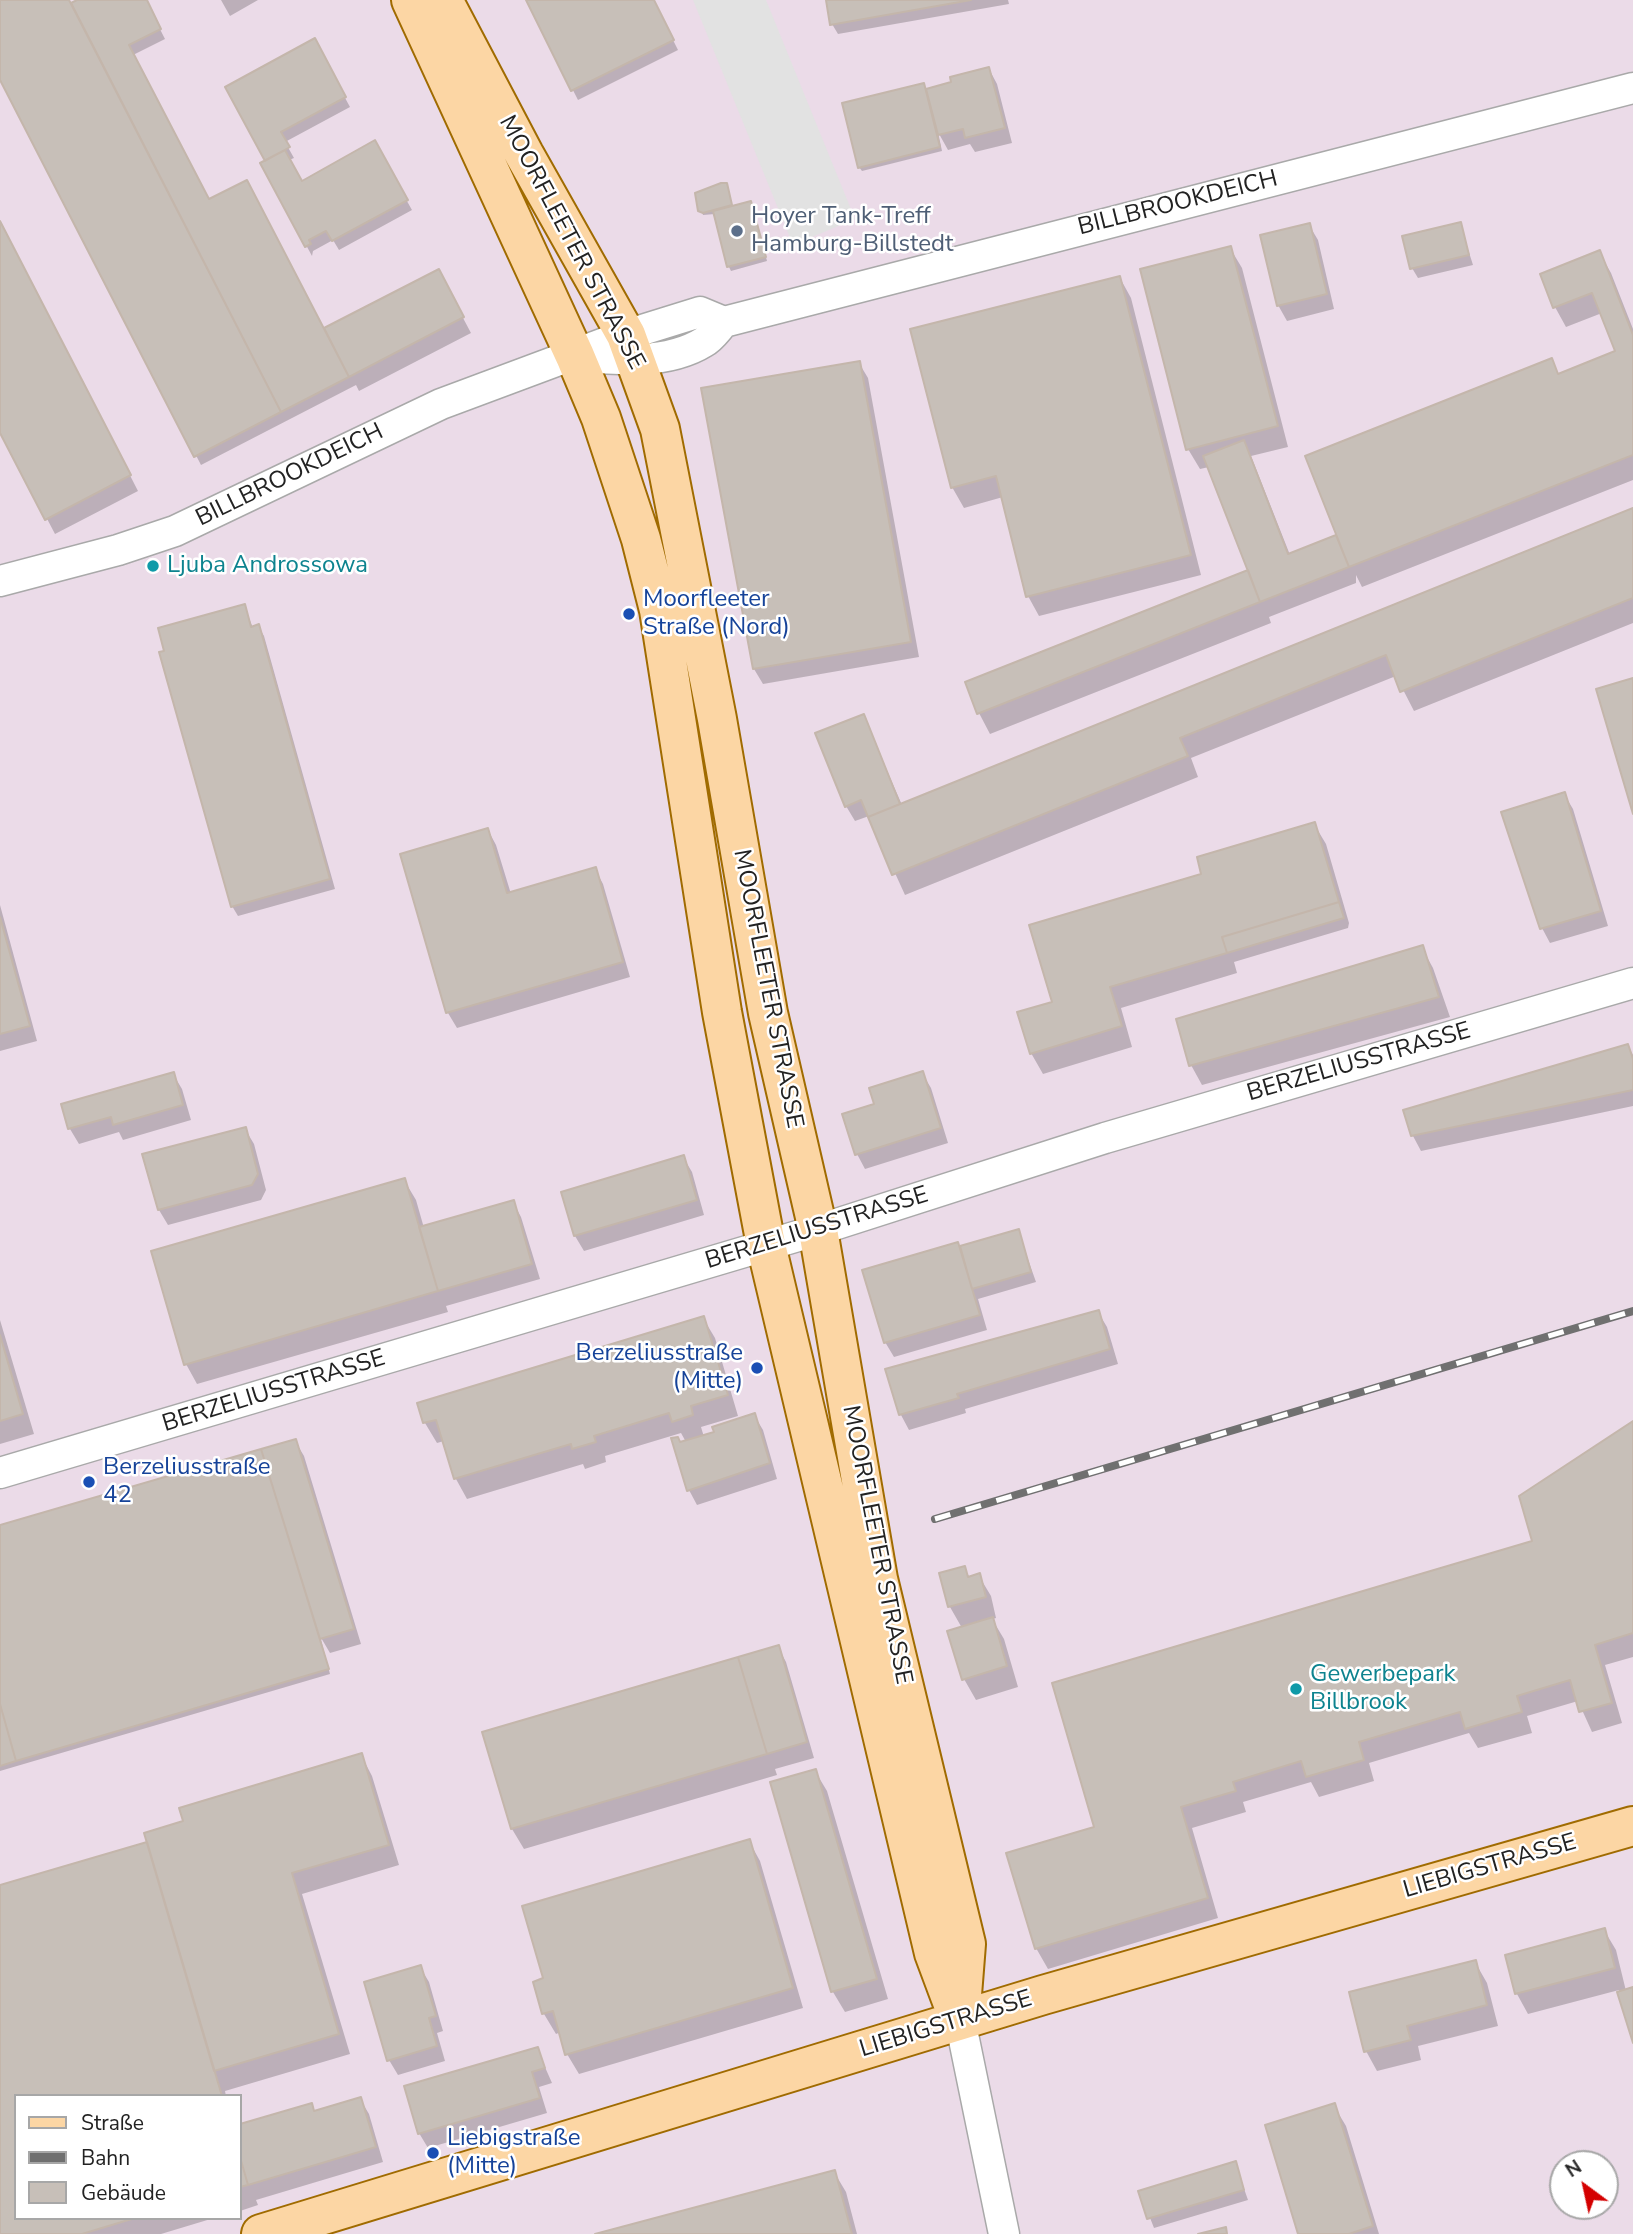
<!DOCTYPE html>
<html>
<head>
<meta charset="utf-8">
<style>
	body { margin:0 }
	#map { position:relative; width:1633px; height:2234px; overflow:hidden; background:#f2efe9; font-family:"Nunito Sans",sans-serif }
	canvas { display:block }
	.legend { position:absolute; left:14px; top:2094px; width:228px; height:126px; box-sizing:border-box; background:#fff; border:2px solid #a7a7a7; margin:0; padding:9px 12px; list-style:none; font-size:21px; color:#222 }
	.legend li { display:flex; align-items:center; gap:14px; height:35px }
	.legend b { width:35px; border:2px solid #a7a7a7 }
	.north { position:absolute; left:1549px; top:2150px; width:70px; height:70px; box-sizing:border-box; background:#fff; border:2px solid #a7a7a7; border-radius:50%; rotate:327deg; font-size:19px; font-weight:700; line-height:28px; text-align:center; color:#222 }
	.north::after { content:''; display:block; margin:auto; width:24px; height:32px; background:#d40000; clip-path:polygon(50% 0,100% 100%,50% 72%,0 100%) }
</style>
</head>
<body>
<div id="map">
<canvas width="1633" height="2234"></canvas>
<ul class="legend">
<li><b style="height:9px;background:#fcd6a4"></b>Straße</li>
<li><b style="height:9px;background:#707070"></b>Bahn</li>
<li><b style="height:19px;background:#c7bfb8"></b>Gebäude</li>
</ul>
<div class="north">N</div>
</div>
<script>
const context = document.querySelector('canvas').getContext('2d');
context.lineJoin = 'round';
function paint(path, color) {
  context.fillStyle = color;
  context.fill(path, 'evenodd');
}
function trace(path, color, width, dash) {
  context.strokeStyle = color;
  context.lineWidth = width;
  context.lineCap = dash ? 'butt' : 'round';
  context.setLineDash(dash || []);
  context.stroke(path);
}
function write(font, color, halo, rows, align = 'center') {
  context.font = font + ' "Nunito Sans",sans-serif';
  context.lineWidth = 5;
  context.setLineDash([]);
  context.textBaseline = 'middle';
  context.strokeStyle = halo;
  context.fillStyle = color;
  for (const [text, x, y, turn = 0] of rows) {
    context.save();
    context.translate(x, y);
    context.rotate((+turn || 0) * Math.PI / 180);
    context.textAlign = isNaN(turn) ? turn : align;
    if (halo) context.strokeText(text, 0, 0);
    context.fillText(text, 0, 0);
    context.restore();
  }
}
const industrial = new Path2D(`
	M0,0H1633V2234H0ZM16,2096H240V2218H16ZM1563,2164H1605V2206H1563Z`);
const parking = new Path2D(`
	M693,0H766L855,219L793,245Z`);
const shadow = new Path2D(`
	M0,0H68L71,5L78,0H145L165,39L133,55L209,201L324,330L438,271L471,333L359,391L356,385L201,465L0,76Z
	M221,0H258L230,16Z
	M527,0H653L678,50L578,100Z
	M828,0H1008L1009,4L838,34L832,24Z
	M314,41L350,107L285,142L294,158L289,160L301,183L374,143L412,210L339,250L333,240L313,251L312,256L262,164L267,161Z
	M989,69L997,84L1012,143L975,152L970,144L948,150L938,132L942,151L862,171L859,167L923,85L927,90Z
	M726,185L733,208L751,203L753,207L767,261L731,271L729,267L715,214L703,215L696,193Z
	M0,222L138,491L55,534L0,429Z
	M1460,224L1473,265L1418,278L1412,268Z
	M1309,225L1318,240L1334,309L1287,321L1278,305Z
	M1230,248L1242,268L1288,447L1251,456L1290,555L1339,536L1551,361L1559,375L1617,352L1602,313L1566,327L1555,307L1599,252L1611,273L1633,329V480L1362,587L1356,575V583L1269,617L1271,623L990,734L979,713L1250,571L1209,467L1200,469L1188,449Z
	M1120,278L1131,298L1201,575L1039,616L1028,596L1003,497L964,508L952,487Z
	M859,363L868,378L919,657L763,684L754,669L703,390Z
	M1633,510V623L1414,711L1396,676L1191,758L1198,777L905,895L869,816L855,821L846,806L863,716L902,805Z
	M244,606L253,628L258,626L264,636L335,889L238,916L232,906Z
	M1564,794L1573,809L1608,926L1550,943L1542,928Z
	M1314,824L1326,844L1349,923L1348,928L1234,962L1237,973L1121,1008L1132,1047L1043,1074L1031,1053L1054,1003Z
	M488,830L496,845L511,894L595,869L603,884L630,977L457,1028L448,1013L402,855Z
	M0,905L37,1041L0,1051Z
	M1422,948L1433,968L1450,1017L1202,1085L1191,1065Z
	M1628,1046L1633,1055V1106L1421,1151L1413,1136Z
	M922,1073L931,1088L948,1143L865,1169L857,1154L876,1105Z
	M173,1074L182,1089L191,1120L123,1140L119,1132L79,1144L70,1129L63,1105Z
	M245,1129L254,1144L266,1190L261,1200L168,1225L159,1210L145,1156Z
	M683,1157L692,1172L704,1215L584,1251L575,1236L563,1193Z
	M404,1180L416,1200L424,1228L513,1202L521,1217L540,1279L446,1306L448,1312L197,1384L186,1364Z
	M1018,1231L1036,1282L978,1299L987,1330L894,1357L885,1342L958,1244L960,1248Z
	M1098,1312L1107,1327L1118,1364L965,1409L966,1413L909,1430L901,1415L888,1370Z
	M703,1318L715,1338L738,1416L701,1427L704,1437L754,1415L763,1430L777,1479L697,1505L689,1490L680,1444L686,1442L681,1433L605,1456L606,1462L585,1469L583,1464L467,1499L456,1479L444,1441L437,1443L425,1423L420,1404Z
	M0,1320L34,1434L0,1444Z
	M1633,1423V1657L1605,1665L1622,1723L1592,1732L1578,1701L1527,1716L1532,1733L1478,1748L1469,1733L1369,1763L1374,1781L1319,1797L1311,1782L1243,1802L1246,1812L1192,1828L1218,1918L1048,1969L1036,1948L1096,1828L1535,1543Z
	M295,1441L304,1456L361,1644L330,1653L320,1636L330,1674L0,1771V1526Z
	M964,1568L970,1578L979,1576L991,1596L996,1618L992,1619L1004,1639L1018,1687L976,1700L964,1679L949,1632L962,1628L950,1607L941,1574Z
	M778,1647L786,1662L814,1758L775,1769L777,1775L524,1849L512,1829L484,1733Z
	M361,1755L372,1776L399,1865L302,1894L350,2054L225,2091L226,2096H16V2218H214L161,2234H0V1887L149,1843L185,1822Z
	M815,1771L827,1791L888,1999L845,2012L833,1992L772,1784Z
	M749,1841L760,1861L803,2008L579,2074L567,2054L561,2032L556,2034L544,2014L535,1983L546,1979Z
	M1604,1930L1616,1950L1626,1991L1633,1989V2037L1619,1990L1528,2014L1517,1994L1507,1956Z
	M1475,1962L1487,1983L1498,2026L1418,2046L1421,2060L1377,2071L1366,2051Z
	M420,1967L429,1982L443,2031L437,2033L445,2061L398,2075L389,2060Z
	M537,2049L552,2083L539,2087L547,2113L428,2148L419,2133Z
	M360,2099L369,2114L383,2162L256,2200L258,2205L240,2211V2126L311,2105L315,2112Z
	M1334,2106L1346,2126L1379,2234H1300Z
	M1235,2163L1248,2200L1154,2228L1140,2192Z
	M834,2172L846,2192L857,2234H602Z`);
const building = new Path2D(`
	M0,0H69L281,412L194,457L0,80Z
	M77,0H147L161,29L129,45L209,199L247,180L349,377L281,412L71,3Z
	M526,0H654L674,40L571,91Z
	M826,0H971L830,25Z
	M315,38L346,97L281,132L290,147L265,161L225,87Z
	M989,67L1005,128L965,138L963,129L938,135L926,89L951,82L950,77Z
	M924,83L940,147L858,168L842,103Z
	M375,140L408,200L332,241L326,231L309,240L311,244L305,247L260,163L285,150L302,181Z
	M721,183H727L732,205L703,213L698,211L695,193Z
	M751,201L766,257L727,267L713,211Z
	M0,221L131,475L45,520L0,433Z
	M1461,222L1469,255L1410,269L1402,236Z
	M1310,223L1327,294L1277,306L1260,235Z
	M1231,246L1278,426L1186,450L1140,269Z
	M1600,250L1633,335V455L1349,567L1305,456L1552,358L1558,374L1615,351L1592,293L1553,308L1540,274Z
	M439,269L464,317L349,377L324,328Z
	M1120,276L1191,555L1026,597L996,476L951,488L910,329Z
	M860,361L911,642L753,669L701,388Z
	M1244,440L1288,554L1336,535L1349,567L1260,602L1203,456Z
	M1633,508V598L1400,692L1386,655L1180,738L1188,756L892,875L868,817Z
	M1248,570L1260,602L977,714L965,682Z
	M245,604L251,627L259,624L330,879L231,907L159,652L164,651L158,628Z
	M1633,678V814L1596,689Z
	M864,714L900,804L868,817L861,800L845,807L815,733Z
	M1565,792L1601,911L1540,929L1501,812Z
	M1315,822L1339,902L1222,937L1227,953L1110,987L1122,1026L1030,1054L1017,1012L1052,1002L1029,925L1201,874L1197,857Z
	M488,828L507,893L596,867L623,962L446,1013L400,854Z
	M1339,902L1344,918L1227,953L1222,937Z
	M0,917L30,1026L0,1034Z
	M1423,945L1439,997L1189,1066L1176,1019Z
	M1628,1044L1633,1059V1090L1411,1136L1403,1110Z
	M923,1071L941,1128L855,1155L842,1114L874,1104L869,1088Z
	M174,1072L183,1105L113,1125L111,1117L68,1129L61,1104Z
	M246,1127L258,1174L252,1185L158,1210L142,1154Z
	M684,1155L697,1200L574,1236L561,1192Z
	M405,1178L438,1291L184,1365L151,1251Z
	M514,1200L532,1264L438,1291L419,1227Z
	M1019,1229L1031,1272L972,1289L960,1246Z
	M958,1242L980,1315L884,1343L862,1270Z
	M1099,1310L1110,1349L957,1394L959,1398L899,1415L885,1369Z
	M704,1316L728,1395L691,1406L693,1415L672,1422L669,1413L594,1436L596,1442L572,1449L571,1444L454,1479L436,1420L423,1423L417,1403Z
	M0,1335L23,1414L0,1421Z
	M755,1413L770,1463L687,1491L671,1438L678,1437L680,1442L714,1432L712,1427Z
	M1633,1421V1633L1595,1645L1612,1703L1579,1712L1570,1680L1517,1696L1522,1712L1465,1729L1460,1712L1359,1742L1364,1760L1306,1777L1301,1761L1233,1782L1236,1791L1181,1807L1208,1898L1035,1949L1006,1853L1094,1827L1052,1683L1532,1541L1519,1496Z
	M296,1439L354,1629L320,1639L261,1449Z
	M261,1449L329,1669L16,1761L0,1704V1525Z
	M965,1566L968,1577L980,1573L986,1597L948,1607L939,1573Z
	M993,1617L1007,1666L962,1680L947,1631Z
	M779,1645L807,1742L767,1754L738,1657Z
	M738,1657L767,1754L511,1829L482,1732Z
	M0,1704L16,1761L0,1766Z
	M362,1753L389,1845L292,1873L339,2034L214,2071L144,1833L183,1821L179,1808Z
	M816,1769L877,1979L831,1992L770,1782Z
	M750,1839L793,1988L565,2055L553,2011L542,2014L533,1982L543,1978L522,1906Z
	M147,1842L222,2096H16V2218H135L82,2234H0V1885Z
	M1605,1928L1615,1968L1515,1994L1505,1955Z
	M1476,1960L1487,2005L1407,2026L1411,2040L1364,2052L1349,1992Z
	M421,1965L436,2016L429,2018L437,2046L387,2061L364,1982Z
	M1633,1987V2043L1617,1992Z
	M538,2047L545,2068L532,2072L540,2098L418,2134L404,2086Z
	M361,2097L376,2147L248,2185L240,2157V2124L312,2103L314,2111Z
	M1335,2103L1373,2226L1349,2234H1298L1265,2125Z
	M240,2157L248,2185L240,2187Z
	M1236,2161L1244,2190L1147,2219L1138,2191Z
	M835,2170L852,2234H595Z
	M1226,2227L1227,2234H1198Z`);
const minor = new Path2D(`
	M575,356C617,360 667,365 704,342C712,338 718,328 724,322L1633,88
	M0,581L118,550L175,531L441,404L626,335L700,312L724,322
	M0,1473L818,1230L1105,1138L1633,983
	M960,2020L1004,2234`);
const major = new Path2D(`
	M411,0L575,356L601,418L641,539L659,610L722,1012L766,1245L934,1953L956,2012
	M443,0L524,154L626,335L660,429L717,719L768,1013L818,1230L878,1579L966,1944L960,2020
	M261,2234L1043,1995L1633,1826`);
const rail = new Path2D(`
	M935,1519L1633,1311`);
const markers = [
	[737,231,7,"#5c6f8a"],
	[153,566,7,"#0f9aa8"],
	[629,614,7,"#1a4fb4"],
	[757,1368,7,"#1a4fb4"],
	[89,1482,7,"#1a4fb4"],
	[1296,1689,7,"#0f9aa8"],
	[433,2153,7,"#1a4fb4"]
];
const streetNames = [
	["BILLBROOKDEICH",1178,204,-14],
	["MOORFLEETER STRASSE",571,243,62],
	["BILLBROOKDEICH",290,476,-26],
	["MOORFLEETER STRASSE",767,989,79],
	["BERZELIUSSTRASSE",1359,1063,-16],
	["BERZELIUSSTRASSE",817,1229,-17],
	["BERZELIUSSTRASSE",274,1392,-17],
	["MOORFLEETER STRASSE",876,1545,79],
	["LIEBIGSTRASSE",1490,1867,-16],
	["LIEBIGSTRASSE",946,2025,-17]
];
const serviceNames = [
	["Hoyer Tank-Treff",751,217],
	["Hamburg-Billstedt",751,245]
];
const cultureNames = [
	["Ljuba Androssowa",167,566],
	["Gewerbepark",1310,1675],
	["Billbrook",1310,1703]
];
const transitNames = [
	["Moorfleeter",643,600],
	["Straße (Nord)",643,628],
	["Berzeliusstraße",743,1354,"right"],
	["(Mitte)",743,1382,"right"],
	["Berzeliusstraße",103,1468],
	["42",103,1496],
	["Liebigstraße",447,2139],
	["(Mitte)",447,2167]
];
paint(industrial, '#ebdbe8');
paint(parking, '#e2e2e2');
paint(shadow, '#0003');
paint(building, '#c7bfb8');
trace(building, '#c4b6ab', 2);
trace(minor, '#a9a9a9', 33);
trace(major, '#a06b00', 42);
trace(minor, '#fff', 30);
trace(major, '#fcd6a4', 38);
trace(rail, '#707070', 8);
trace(rail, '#fff', 5, [16]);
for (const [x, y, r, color] of markers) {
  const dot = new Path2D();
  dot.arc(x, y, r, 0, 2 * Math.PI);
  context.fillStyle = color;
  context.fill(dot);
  trace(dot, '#fff', 2.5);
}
write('24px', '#222', '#fff', streetNames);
write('24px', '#4e5e75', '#fff', serviceNames, 'left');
write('24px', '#0d838f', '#fff', cultureNames, 'left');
write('24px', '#164399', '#fff', transitNames, 'left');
</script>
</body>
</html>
